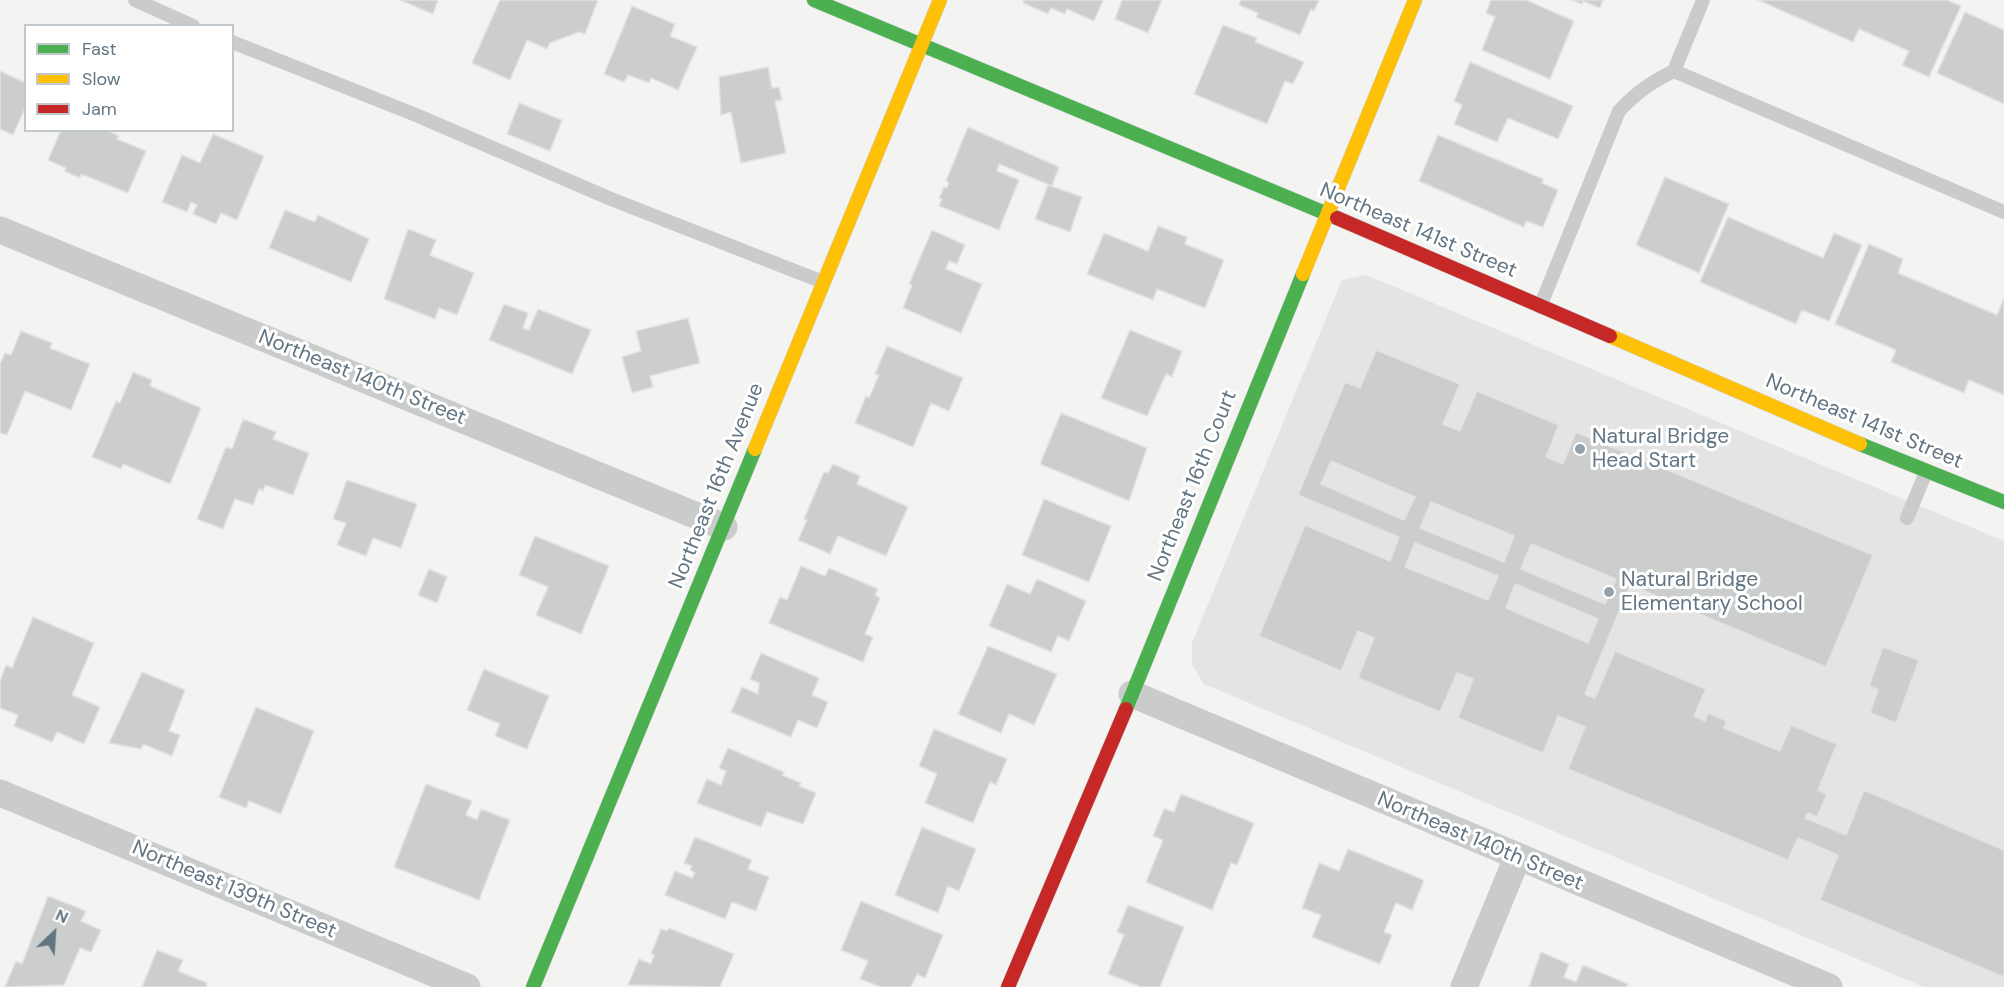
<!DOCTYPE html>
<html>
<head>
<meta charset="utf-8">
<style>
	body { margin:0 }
	#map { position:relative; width:2004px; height:987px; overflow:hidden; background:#f3f3f1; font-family:"DM Sans",sans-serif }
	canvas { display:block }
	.legend { position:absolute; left:24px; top:24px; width:210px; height:108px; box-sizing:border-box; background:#fff; border:2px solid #c0c8cd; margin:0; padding:8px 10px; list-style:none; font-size:18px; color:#627582 }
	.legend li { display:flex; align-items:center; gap:12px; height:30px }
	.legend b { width:30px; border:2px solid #c0c8cd }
	.north { position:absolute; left:24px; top:903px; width:60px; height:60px; -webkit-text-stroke:4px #fff; paint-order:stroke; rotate:25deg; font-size:16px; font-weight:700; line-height:24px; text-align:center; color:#627582 }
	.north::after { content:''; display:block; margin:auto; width:21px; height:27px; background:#627582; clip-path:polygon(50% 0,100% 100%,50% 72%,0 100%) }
</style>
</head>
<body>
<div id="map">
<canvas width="2004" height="987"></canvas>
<ul class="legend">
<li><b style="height:8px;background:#4caf50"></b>Fast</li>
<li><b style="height:8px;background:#ffc107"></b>Slow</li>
<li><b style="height:8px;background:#c62828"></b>Jam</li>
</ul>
<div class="north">N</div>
</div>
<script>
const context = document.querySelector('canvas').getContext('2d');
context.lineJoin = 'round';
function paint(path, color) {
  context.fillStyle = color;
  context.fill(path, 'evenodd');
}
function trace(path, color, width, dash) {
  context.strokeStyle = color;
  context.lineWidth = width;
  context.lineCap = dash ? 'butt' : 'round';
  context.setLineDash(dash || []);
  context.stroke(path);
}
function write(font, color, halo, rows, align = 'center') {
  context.font = font + ' "DM Sans",sans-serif';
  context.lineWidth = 6;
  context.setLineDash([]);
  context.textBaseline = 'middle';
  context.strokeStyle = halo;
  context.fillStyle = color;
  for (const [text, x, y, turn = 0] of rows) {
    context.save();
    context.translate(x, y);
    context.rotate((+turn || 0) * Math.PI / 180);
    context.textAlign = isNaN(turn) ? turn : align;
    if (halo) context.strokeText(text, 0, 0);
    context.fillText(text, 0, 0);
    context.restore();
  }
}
const built = new Path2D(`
	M1366,275L2004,541V987H1924L1204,684L1192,665V643L1342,280Z`);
const building = new Path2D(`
	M400,0H438L433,14Z
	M500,0H598L585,34L579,32L550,43L547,49L527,40L510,80L472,63Z
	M1024,0H1103L1094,21L1067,9L1065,14L1051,8L1048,14L1023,3Z
	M1122,0H1162L1148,33L1115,19Z
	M1241,0H1319L1314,11L1311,9L1300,35L1256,17L1258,13L1239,5Z
	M1491,0H1526L1574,21L1550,79L1482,50L1495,17L1486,13Z
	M1572,0H1603L1600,8L1583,1L1582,4Z
	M1758,0H1947L1961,6L1929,77L1902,65L1909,51L1859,29L1853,42Z
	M632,6L675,24L670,36L697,47L678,90L651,78L649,83L628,75L624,82L604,74Z
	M1965,12L2004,30V104L1937,73Z
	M1223,25L1257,38L1255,42L1304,62L1293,84L1285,81L1267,124L1194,94Z
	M1470,62L1573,106L1558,139L1508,118L1497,142L1454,124L1462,105L1454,101Z
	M768,67L772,88L779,87L782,100L775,101L786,153L741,163L731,112L721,115L719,77Z
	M0,71L26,83V106L13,135L0,129Z
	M519,103L562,120L550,151L507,134Z
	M968,127L1059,167L1052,186L999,164L997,171L1019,180L999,230L939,206L942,199L939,198L944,187L947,188L949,183L946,181Z
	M61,130H107L119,136L117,139L146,151L128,193L81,174L80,178L64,171L66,168L48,160Z
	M213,134L264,156L237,220L221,213L216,224L193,214L197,205L191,202L187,212L162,202L182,155L200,163Z
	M1438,135L1543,179L1542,183L1558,190L1543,227L1526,221L1524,227L1419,181Z
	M1665,177L1729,204L1699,273L1636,245Z
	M1048,185L1082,197L1070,232L1035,219Z
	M285,210L315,222L318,215L369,239L351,282L269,248Z
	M1728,217L1823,258L1834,233L1862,245L1829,321L1802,310L1796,324L1700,282Z
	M1158,226L1187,237L1185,244L1224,260L1205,308L1157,289L1153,300L1087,274L1104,233L1148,251Z
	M408,229L436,240L430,255L474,273L457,315L439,308L435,319L384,299Z
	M932,230L965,245L957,264L949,261L946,269L982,284L961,333L903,308L912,285L909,284Z
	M1869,244L1903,259L1898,273L1997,315L2004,298V395L1969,380L1964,393L1891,362L1896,350L1835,324Z
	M504,304L528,313L523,328L529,330L538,309L591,330L572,374L489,340Z
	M688,318L700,363L650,376L653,387L632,393L622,357L641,351L636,331Z
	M1130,330L1182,351L1172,377L1166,374L1147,416L1101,398Z
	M21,331L52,343L50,348L90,364L71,410L25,391L7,435L0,433V364L5,353L11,355Z
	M887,346L963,378L949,411L931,403L913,447L855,423L866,396L869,398L879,375L875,374Z
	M1376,350L1460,384L1443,424L1460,431L1477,391L1559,425L1546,457L1563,464L1576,432L1873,555L1826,667L1630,585L1585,694L1595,698L1615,651L1706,689L1694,716L1705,721L1708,713L1727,721L1724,728L1780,751L1791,725L1837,744L1818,790L1827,794L1817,817L1808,813L1805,818L1846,835L1864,790L2004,850V977L1820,900L1838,855L1798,838L1788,860L1568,769L1585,727L1558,716L1543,753L1458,718L1473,679L1457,673L1440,712L1358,678L1374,638L1358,631L1341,671L1259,636L1305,525L1390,561L1399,537L1298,495L1345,382L1360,388ZM1331,461L1415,497L1404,520L1321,484ZM1431,502L1514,536L1504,562L1420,528ZM1415,543L1498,576L1488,600L1405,567ZM1531,544L1616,579L1605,604L1521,569ZM1515,584L1598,619L1588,643L1506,608Z
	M133,372L152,380L150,386L201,408L170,484L123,464L121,469L92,457L116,401L120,403Z
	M1061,413L1147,448L1129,501L1040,464Z
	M243,419L276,432L273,439L309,453L293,495L265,485L263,491L259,489L253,505L235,499L223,529L197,519L226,447L232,449Z
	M833,464L860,476L857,484L908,507L886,556L838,536L830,554L798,540L807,520L804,519L824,472L828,473Z
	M347,480L417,504L401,548L373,538L366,556L337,545L346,523L333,519Z
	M1044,499L1111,526L1089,582L1022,555Z
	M535,536L609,566L581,634L536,615L548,587L519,575Z
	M801,566L825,576L829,568L878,589L875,595L880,598L865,634L873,637L863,662L769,623L780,597L787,600Z
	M429,569L447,577L437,603L418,595Z
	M1037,579L1086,601L1069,641L1058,636L1051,652L989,626L1007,584L1030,594Z
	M33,617L94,643L72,695L100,707L84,744L57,732L52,742L14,726L18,715L0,708V681L6,665L12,668Z
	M988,646L1057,674L1034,725L1009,714L1001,733L958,714Z
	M1883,647L1919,660L1896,723L1870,713L1878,690L1869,686Z
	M761,653L819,678L812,695L828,702L817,728L798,720L791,737L731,712L742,687L758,694L759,683L750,679Z
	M484,669L549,696L527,749L495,736L500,724L467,710Z
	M142,672L185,690L169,731L180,735L172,756L143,744L141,749L109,743Z
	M256,707L314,731L281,814L249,801L246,808L219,797Z
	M934,729L1007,759L996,785L990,782L973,823L925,803L937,774L919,766Z
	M728,748L784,772L782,775L801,783L799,786L816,793L803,824L767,812L761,827L697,803L707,779L721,785L726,771L719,768Z
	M426,784L472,801L466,815L477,820L481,809L510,820L479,900L394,867Z
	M1181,794L1254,823L1237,865L1231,863L1212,910L1146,882L1163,840L1153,836L1164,809L1174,812Z
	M922,827L976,849L959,891L948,886L938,913L895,895Z
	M695,837L752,860L748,869L769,877L756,911L732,902L725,919L665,895L675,871L692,878L695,873L690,870L692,866L684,863Z
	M1348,849L1424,880L1412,910L1396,903L1384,932L1392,935L1380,964L1312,937L1321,915L1302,908L1319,863L1339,871Z
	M48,896L86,911L81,921L101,930L91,952L80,948L64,985L5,987L16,961L22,964Z
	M861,901L943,935L925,978L917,974L911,987H881L860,979L868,961L841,950Z
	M1128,905L1184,927L1160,987H1141L1108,974L1124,935L1117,932Z
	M669,928L734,954L720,987L628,985L639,959L651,964L654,955L651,954L661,929L667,931Z
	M157,950L183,960L178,971L207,983L206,987H142Z
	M1541,952L1569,964L1564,977L1576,982L1583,965L1628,984L1626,987H1529Z`);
const lane = new Path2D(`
	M135,0L193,26
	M232,42L416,115L611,199L823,282
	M1674,71L1703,0
	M1540,307L1619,111C1636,93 1651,82 1674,71L2004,212
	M1907,518L1926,472`);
const street = new Path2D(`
	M0,230L724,527
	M1132,694L1829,987
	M0,793L467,987
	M1464,987L1517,858`);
const fast = new Path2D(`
	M814,0L1337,218
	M1860,444L2004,502
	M1126,709L1303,274
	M533,987L755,449`);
const slow = new Path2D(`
	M1303,274L1415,0
	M1610,336L1860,444
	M755,449L940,0`);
const jam = new Path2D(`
	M1337,218L1610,336
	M1008,987L1126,709`);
const markers = [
	[1580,449,6,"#95a1a9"],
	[1609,592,6,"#95a1a9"]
];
const streetNames = [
	["Northeast 141st Street",1418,231,23],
	["Northeast 140th Street",362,378,22],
	["Northeast 141st Street",1864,422,23],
	["Northeast 16th Avenue",717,486,-68],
	["Northeast 16th Court",1193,486,-68],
	["Northeast 140th Street",1480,842,23],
	["Northeast 139th Street",234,890,23]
];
const poiNames = [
	["Natural Bridge",1592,437],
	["Head Start",1592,461],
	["Natural Bridge",1621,580],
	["Elementary School",1621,604]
];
paint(built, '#e3e4e3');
paint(building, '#cccece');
trace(building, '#e2e2e1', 1.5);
trace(fast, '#cfd1d1', 15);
trace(slow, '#cfd1d1', 15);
trace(jam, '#cfd1d1', 15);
trace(lane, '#cacccc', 14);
trace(street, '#cacccc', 27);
trace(fast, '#4caf50', 14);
trace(slow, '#ffc107', 14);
trace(jam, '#c62828', 14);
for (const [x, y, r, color] of markers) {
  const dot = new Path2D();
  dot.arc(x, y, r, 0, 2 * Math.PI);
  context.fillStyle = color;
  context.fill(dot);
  trace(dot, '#fff', 2);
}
write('21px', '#627582', '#fff', streetNames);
write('21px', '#627582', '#fff', poiNames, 'left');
</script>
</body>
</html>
